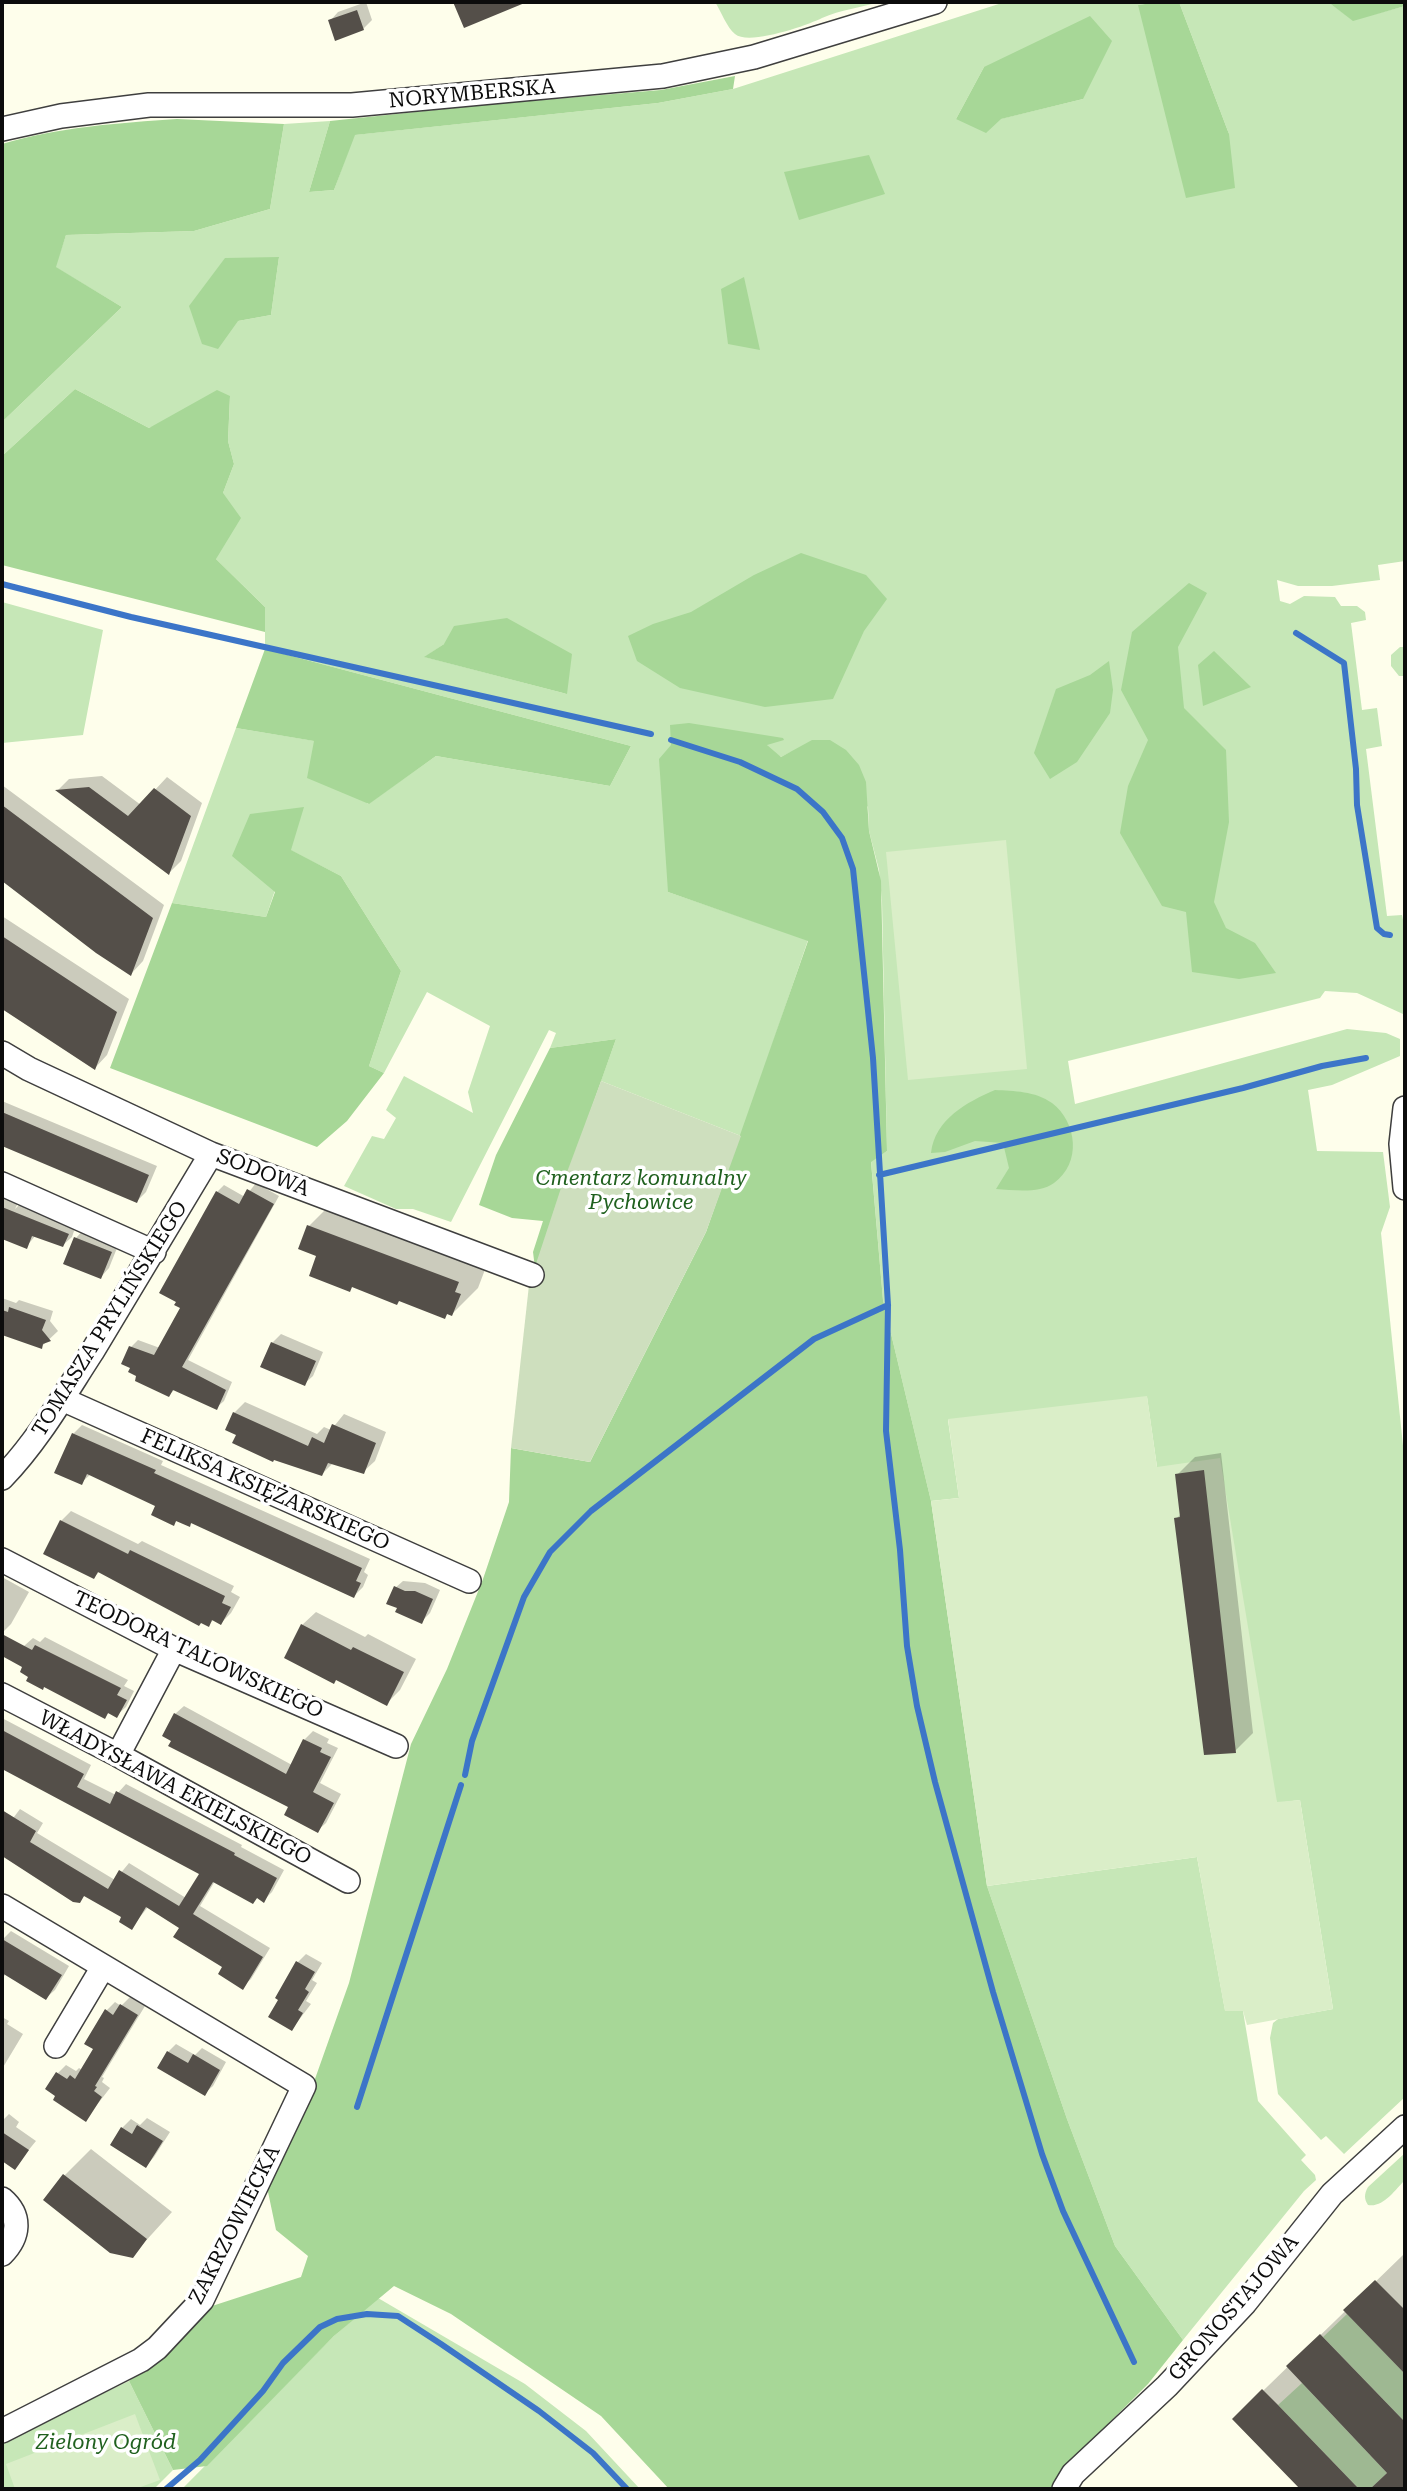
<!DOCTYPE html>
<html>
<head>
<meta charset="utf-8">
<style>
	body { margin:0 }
	#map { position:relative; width:1407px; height:2491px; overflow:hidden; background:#fefeeb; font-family:"Roboto Serif",serif }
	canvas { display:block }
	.frame { position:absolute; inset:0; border:4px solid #0c0c0c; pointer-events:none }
</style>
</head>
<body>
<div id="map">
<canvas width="1407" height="2491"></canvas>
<div class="frame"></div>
</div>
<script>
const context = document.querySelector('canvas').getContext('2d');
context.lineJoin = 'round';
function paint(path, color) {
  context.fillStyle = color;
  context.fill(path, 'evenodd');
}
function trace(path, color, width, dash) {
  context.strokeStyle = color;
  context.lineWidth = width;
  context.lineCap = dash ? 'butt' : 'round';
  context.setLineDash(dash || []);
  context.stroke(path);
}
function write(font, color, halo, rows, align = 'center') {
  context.font = font + ' "Roboto Serif",serif';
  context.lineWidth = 7;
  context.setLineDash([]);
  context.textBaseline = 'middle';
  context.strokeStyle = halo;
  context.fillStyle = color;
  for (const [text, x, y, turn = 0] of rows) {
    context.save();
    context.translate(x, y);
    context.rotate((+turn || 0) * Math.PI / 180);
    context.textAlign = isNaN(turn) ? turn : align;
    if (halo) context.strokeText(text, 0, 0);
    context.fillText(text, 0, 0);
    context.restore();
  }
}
const green = new Path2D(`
	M715,2H880C862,7 840,10 822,18C808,25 749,46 735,34C727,28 721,11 715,2Z
	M1005,2H1159L1138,5L1229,134L1179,2H1328L1353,20L1405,6V561L1378,565L1380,580L1332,586H1298L1277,580L1280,601L1290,604L1304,596L1335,597L1341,606H1357L1365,612L1366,620L1351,623L1362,710L1377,708L1382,746L1366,749L1387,916L1402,915L1405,930V1009L1403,1014L1357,993L1325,991L1320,998L1068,1061L1075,1104L1347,1029L1386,1033L1400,1039V1056L1332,1085L1308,1090L1317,1151L1383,1152L1390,1207L1381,1233L1405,1465V2097L1344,2154L1326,2136L1321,2140L1278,2094L1270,2038L1273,2023L1278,2019L1333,2009L1300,1800L1277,1803L1157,1467L1147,1397L948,1420L959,1498L931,1501L883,1300L871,1161L887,1151L882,901L879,870L869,831L868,807L824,762L791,752L781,757L771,751L766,744L671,745L668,892L808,940L741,1136L601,1081L616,1039L550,1048L556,1033L549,1030L451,1222L413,1209H396L344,1186L372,1136L384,1139L396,1118L386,1110L404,1076L473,1113L468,1092L490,1026L427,992L384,1073L369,1066L401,971L341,876L290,850L303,807L266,917L172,903L236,728L315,741L368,804L436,756L610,786L631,746L265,649V607L216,559L223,493L234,464L228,441L230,397L149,428L75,389L2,456V422L122,307L55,267L66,235L194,231L270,209L284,124L330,121L309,192L334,190L354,135L658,103L733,89ZM984,67L1083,99L1000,119H956ZM279,257L271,315L238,321ZM444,644L567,694L425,657Z
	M2,602L103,630L83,735L2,743Z
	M1400,647H1405V676H1399L1391,666V655Z
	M1197,1857L1225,2010L1243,2011L1258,2101L1306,2155L1301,2160L1315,2175L1316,2180L1304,2191L1183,2340L1115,2246L1067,2119L987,1886Z
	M1405,2153V2180C1395,2190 1383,2208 1368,2205C1364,2199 1364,2194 1368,2187Z
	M378,2298L525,2384L586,2431L640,2489H182L334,2336Z
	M1347,2314L1405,2374V2422L1323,2337Z
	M129,2381L173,2470L154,2489H2V2442Z
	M1302,2383L1387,2473L1370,2489H1359L1278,2405Z`);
const forest = new Path2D(`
	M1159,2H1179L1229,134L1235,188L1186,198L1138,5Z
	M1328,2H1405V6L1353,21Z
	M1090,16L1112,41L1083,99L1001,119L986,133L956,119L984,67Z
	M735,76L733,89L658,103L355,135L334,190L309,192L330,121L482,105L661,90Z
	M177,119L284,124L270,209L194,231L66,235L56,267L122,307L2,422V144C59,127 119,123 177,119Z
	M869,155L885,194L799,220L784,172Z
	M279,257L271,315L238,321L218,349L202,344L189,306L225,258Z
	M744,277L760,350L728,344L721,289Z
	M75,389L149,428L217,390L230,396L228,441L234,464L223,493L241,518L216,559L265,607V632L2,565V456Z
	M801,553L866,575L887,599L864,631L833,699L765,707L680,688L637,661L628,636L653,624L691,612L754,575Z
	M1189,583L1207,593L1178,647L1184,708L1226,750L1229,822L1214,902L1226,928L1255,943L1276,973L1239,979L1192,972L1186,912L1162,906L1120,833L1128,786L1148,740L1121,690L1132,632Z
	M507,618L572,654L567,694L424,657L444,644L454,626Z
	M265,649L631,746L610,786L436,756L369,804L307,778L314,741L236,728Z
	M1214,651L1251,687L1203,706L1198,665Z
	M1109,661L1113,690L1110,713L1077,762L1050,779L1034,753L1056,689L1090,675Z
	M689,723L783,738L784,740L767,745L781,757L812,740H830L846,750L859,765L866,782L869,831L881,881L887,1151L871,1162L883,1300L931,1501L987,1886L1067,2119L1115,2246L1183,2340L1148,2384L1066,2466L1052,2489H669L601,2416L451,2314L394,2286L334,2336L207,2466L173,2470L129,2381L179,2342L206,2308L301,2277L308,2256L276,2230L267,2187L310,2093L349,1983L411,1744L447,1669L483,1579L509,1502L511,1448L590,1462L706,1232L808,941L668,892L659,759L671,745L670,725Z
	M304,807L291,850L341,876L401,971L369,1066L384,1073L347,1121L317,1147L110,1068L172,903L266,917L275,892L232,856L250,814Z
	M616,1039L535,1268L533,1252L543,1221L512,1218L479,1205L496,1155L550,1048Z
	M995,1090C1014,1091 1035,1091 1052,1103C1077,1122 1082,1163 1054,1183C1039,1194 1014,1190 996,1189L1009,1168L1003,1143L975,1141L945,1152L931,1153C935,1119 967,1102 995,1090Z`);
const cemetery = new Path2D(`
	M601,1081L741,1136L706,1232L590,1462L511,1448L529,1285L560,1191Z`);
const pitch = new Path2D(`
	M1006,840L1027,1069L908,1080L886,852Z
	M1147,1396L1157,1467L1220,1458L1277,1802L1300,1800L1333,2009L1247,2025L1243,2011H1225L1197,1857L987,1886L931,1501L959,1498L948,1419Z
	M135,2414L160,2480L135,2489H15L6,2464Z`);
const shadow = new Path2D(`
	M366,2L372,20L363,29L330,21L338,12Z
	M102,776L141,805L167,777L202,803L181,861L169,873L58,790L69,779Z
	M2,785L164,905L143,961L131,974L97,952L2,879Z
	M2,916L129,999L107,1055L95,1068L2,1007Z
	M2,1101L157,1166L146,1192L137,1201L2,1144Z
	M256,1183L279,1196L188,1360L232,1382L224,1401L216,1408L175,1389L169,1395L138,1376L131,1347L138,1340L160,1348L183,1307L217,1192L224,1185L245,1197Z
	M2,1194L19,1201L15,1209L21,1203L76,1225L72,1237L63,1245L36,1235L26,1247L2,1222Z
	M335,1200L486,1267L478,1288L452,1314L448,1313L445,1317L400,1299L353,1286L318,1255L309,1226Z
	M84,1229L119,1243L109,1268L101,1277L66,1263L76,1238Z
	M2,1298L16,1303L19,1300L53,1311L50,1321L58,1331L41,1347L2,1334Z
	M281,1334L323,1352L313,1376L304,1384L272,1343Z
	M245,1402L317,1434L324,1427L331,1430L344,1414L386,1432L375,1461L363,1472L333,1463L322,1474L227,1429L234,1413Z
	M82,1425L163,1461L161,1465L370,1559L364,1572L368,1575L363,1587L354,1596L193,1522L189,1525L177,1520L174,1524L158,1505L91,1474L81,1483L73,1434Z
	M1221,1453L1253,1733L1235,1751L1176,1519L1181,1514L1177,1475L1195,1457Z
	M71,1511L138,1544L142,1541L234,1586L231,1592L240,1597L231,1613L221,1623L214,1619L209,1625L100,1571L94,1577L61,1521Z
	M2,1577L29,1592L11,1624L2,1633Z
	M403,1581L425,1583L440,1590L430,1613L421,1622L394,1589Z
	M316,1612L365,1637L368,1634L416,1659L400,1690L386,1704L302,1625Z
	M45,1637L128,1680L124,1686L134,1691L126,1707L117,1715L110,1712L104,1717L31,1676L24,1646L33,1638L40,1642Z
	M184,1706L292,1765L304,1740L313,1731L329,1739L327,1743L338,1748L320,1783L341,1794L326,1823L317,1831L291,1806L173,1740L175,1714Z
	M2,1718L91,1765L84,1779L116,1795L126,1784L242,1845L241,1847L284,1870L272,1892L264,1900L258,1897L253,1902L215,1881L200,1906L270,1948L251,1979L242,1987L224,1966L181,1927L148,1907L132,1927L124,1916L85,1895L79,1901H74L2,1854V1833L20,1809L43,1823L37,1833L115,1880L129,1863L186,1898L201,1873L2,1768Z
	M11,1931L69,1966L55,1990L46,1998L6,1974L2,1978V1940Z
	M306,1954L322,1963L312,1980L317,1983L306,2001L311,2004L292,2029L298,1962Z
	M130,1997L145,2006L102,2077L104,2078L102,2082L110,2088L86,2119L58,2073L66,2065L76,2071L79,2068L82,2070L95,2049L106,2011L115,2002L121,2006Z
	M2,2017L9,2021L7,2024L23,2034L2,2069Z
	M176,2044L195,2055L202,2048L226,2062L213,2086L205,2093L168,2052Z
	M9,2114L19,2122L16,2127L36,2141L14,2168L2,2159V2121Z
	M147,2118L170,2132L154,2157L146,2166L112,2144L122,2128L131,2119L140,2125Z
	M91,2149L172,2212L132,2256L45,2199L65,2175Z
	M1403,2255L1405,2257V2489H1301L1234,2419Z`);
const stream = new Path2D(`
	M2,584L131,617L651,734
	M1296,633L1344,663L1356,769L1357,805L1377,928L1384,934L1390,935
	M671,740L740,762L797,789L823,812L842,838L853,869L873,1058L888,1305L886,1431L900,1550L907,1646L917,1706L935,1782L993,1992L1042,2154L1063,2211L1134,2362
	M879,1175L1243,1088L1322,1066L1366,1058
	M465,1775L472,1741L524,1597L550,1552L591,1511L814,1339L888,1305
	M357,2107L461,1785
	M166,2489L200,2460L263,2391L283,2363L320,2327L337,2319L367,2314L398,2316L441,2344L539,2411L593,2453L627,2489`);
const building = new Path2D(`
	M453,2H527L464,28Z
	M357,10L364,30L335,41L328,20Z
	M89,787L128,816L154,788L191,816L169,875L55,790Z
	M2,805L153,918L131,976L96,953L2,881Z
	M2,936L117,1012L95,1070L2,1009Z
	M2,1112L149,1175L137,1203L2,1146Z
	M247,1189L274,1204L182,1367L226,1390L217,1410L173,1390L169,1397L135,1381L136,1376L128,1372L130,1368L121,1364L129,1346L154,1355L180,1308L174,1305L176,1302L159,1293L216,1191L239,1204Z
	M2,1207L69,1234L63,1247L32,1236L27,1249L2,1239Z
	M307,1225L459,1282L455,1292L461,1294L452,1316L447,1314L445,1319L399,1301L397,1305L352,1287L350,1292L309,1276L316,1256L298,1249Z
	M74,1237L112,1252L101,1279L63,1264Z
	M9,1307L46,1320L42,1330L51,1341L43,1344L42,1349L2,1335V1310L8,1312Z
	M271,1342L316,1361L305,1386L260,1367Z
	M233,1412L308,1446L312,1437L324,1443L332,1424L376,1443L364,1474L328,1463L322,1476L274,1460L273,1462L232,1443L236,1435L225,1430Z
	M72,1433L156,1470L154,1473L362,1568L356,1581L361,1583L354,1598L191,1523L190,1527L176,1521L174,1526L151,1515L155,1506L87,1474L82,1485L54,1473Z
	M1204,1470L1236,1753L1204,1755L1174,1518L1180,1517L1175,1474Z
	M60,1520L128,1554L130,1550L225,1596L222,1603L231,1607L221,1625L212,1620L209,1627L201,1623L199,1626L98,1572L94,1579L43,1554Z
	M394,1586L405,1591H415L433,1599L422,1624L395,1612L397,1608L386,1604Z
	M301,1624L351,1650L353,1647L404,1672L387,1706L336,1680L334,1684L284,1658Z
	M2,1634L32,1650L35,1645L121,1688L117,1695L127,1700L117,1718L108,1713L105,1719L44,1687L43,1690L26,1681L28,1677L20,1672L22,1667L2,1656Z
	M174,1713L286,1774L303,1739L322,1748L320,1752L331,1757L313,1792L334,1803L318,1833L284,1815L288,1807L168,1746L171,1741L162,1736Z
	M2,1730L84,1774L77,1787L110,1804L116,1791L235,1853L234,1855L277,1878L264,1903L257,1898L253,1904L213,1882L193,1914L263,1957L243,1990L218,1974L222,1967L173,1937L179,1928L146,1907L132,1930L119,1922L121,1917L84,1896L80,1903L73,1902L2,1856V1810L36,1831L30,1842L108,1889L119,1870L179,1906L199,1874L2,1769Z
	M2,1939L62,1975L46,2000L2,1973Z
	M296,1961L315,1972L305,1989L309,1992L298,2010L303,2013L292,2031L268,2017L278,2000L275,1998Z
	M120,2004L138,2015L95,2086L97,2087L94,2091L102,2097L86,2122L53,2100L55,2096L45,2089L56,2072L67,2079L70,2075L75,2079L93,2049L84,2044L105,2009L113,2015Z
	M167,2051L188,2063L193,2054L220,2070L205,2096L157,2068Z
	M137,2125L163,2141L146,2168L110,2145L121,2127L132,2134Z
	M2,2132L29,2150L15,2170L2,2161Z
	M63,2174L147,2239L133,2258L110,2253L43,2200Z
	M1375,2280L1405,2310V2374L1343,2310Z
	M1320,2334L1405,2422V2489H1370L1387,2473L1286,2366Z
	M1262,2389L1278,2405L1359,2489H1300L1232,2419Z`);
const minor = new Path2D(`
	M2,129L61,116L149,105H352L663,76L754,57L935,2
	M2,1053L29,1069L211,1154L532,1275
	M1405,1108L1401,1144L1405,1188
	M2,1184L154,1252
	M62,1399L469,1581
	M2,1478C38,1441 64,1395 92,1352C132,1286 172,1220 211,1154
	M2,1560L174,1649L396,1746
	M2,1695L118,1755L348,1881
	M118,1755L174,1649
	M2,1906L304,2086L202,2300L157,2348L141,2360L2,2431
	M56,2046L103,1967
	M2,2199C22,2216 19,2237 2,2254
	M1064,2489L1073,2474L1167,2386L1245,2303L1332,2194L1405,2127`);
const streetNames = [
	["NORYMBERSKA",472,94,-5],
	["SODOWA",263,1173,21],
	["TOMASZA PRYLIŃSKIEGO",110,1319,-58],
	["FELIKSA KSIĘŻARSKIEGO",265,1490,24],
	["TEODORA TALOWSKIEGO",198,1655,25],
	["WŁADYSŁAWA EKIELSKIEGO",175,1788,28],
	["ZAKRZOWIECKA",235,2225,-63],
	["GRONOSTAJOWA",1234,2308,-49]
];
const parkNames = [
	["Cmentarz komunalny",641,1179],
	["Pychowice",641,1203],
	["Zielony Ogród",106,2443]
];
paint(green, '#c6e7b7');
paint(forest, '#a7d797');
paint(cemetery, '#cedfbe');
paint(pitch, '#daeec8');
paint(shadow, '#0003');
trace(stream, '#3c75c8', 6);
paint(building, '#544f49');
trace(minor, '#3f3f3f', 26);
trace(minor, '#fff', 23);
write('21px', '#0c0c0c', '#fff', streetNames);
write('italic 21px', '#20611f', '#fff', parkNames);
</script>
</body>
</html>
